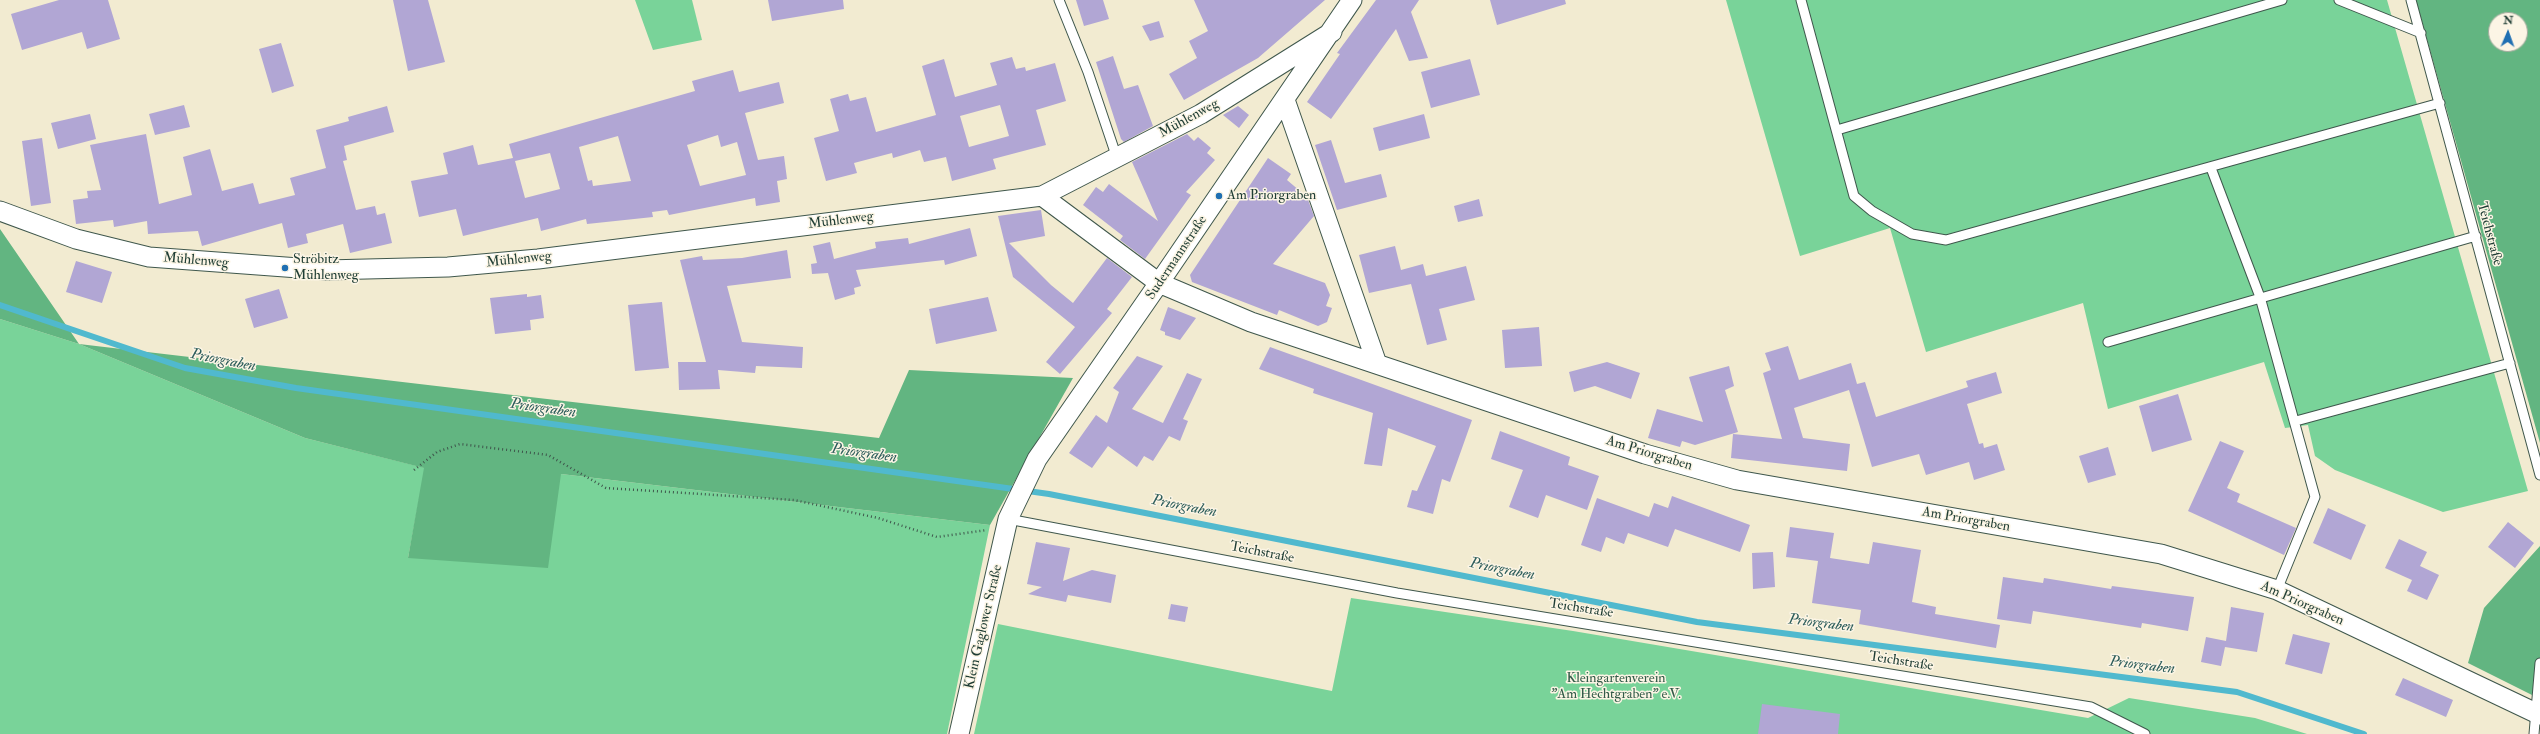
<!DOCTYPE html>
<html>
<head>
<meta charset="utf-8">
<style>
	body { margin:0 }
	#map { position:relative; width:2540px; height:734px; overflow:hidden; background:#f2ebd1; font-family:"IM FELL Double Pica",serif }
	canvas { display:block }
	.north { position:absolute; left:2488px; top:12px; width:40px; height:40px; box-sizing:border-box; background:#fcf5e5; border:1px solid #a4ab9e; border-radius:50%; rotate:2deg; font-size:11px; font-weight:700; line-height:16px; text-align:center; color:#1f3d34 }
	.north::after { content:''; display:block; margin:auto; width:14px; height:18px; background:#1f6fb2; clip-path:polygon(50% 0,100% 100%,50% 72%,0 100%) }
</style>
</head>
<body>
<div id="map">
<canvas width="2540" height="734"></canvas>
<div class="north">N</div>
</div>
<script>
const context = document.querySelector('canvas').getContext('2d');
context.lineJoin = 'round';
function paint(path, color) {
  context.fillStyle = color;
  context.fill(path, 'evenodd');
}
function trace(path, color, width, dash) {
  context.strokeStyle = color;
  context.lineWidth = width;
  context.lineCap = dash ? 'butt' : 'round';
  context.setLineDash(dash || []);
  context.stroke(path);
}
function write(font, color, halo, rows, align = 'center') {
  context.font = font + ' "IM FELL Double Pica",serif';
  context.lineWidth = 3;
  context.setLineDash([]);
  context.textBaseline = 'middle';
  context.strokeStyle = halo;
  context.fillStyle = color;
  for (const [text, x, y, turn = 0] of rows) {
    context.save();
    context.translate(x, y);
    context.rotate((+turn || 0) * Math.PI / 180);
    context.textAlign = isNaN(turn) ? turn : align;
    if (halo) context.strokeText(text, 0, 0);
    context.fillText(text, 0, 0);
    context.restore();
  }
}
const green = new Path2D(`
	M635,0H692L702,40L653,50Z
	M1726,0H2387L2528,491L2443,512L2335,470L2315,456L2308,425L2285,428L2264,362L2108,409L2083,303L1926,352L1890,228L1800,256Z
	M0,319L79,344L305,438L425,468L408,558L561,474L990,525L947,734H0Z
	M1351,598L1573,631L2088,718L2129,698L2255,718L2307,734H974L998,624L1332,691Z`);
const forest = new Path2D(`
	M2416,0H2540V443ZM2496,20H2520V44H2496Z
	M0,229L79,344L879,438L909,370L1073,378L990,525L561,474L548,568L408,558L424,468L305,438L79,344L0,319Z
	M2540,546V699L2468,663L2484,608Z`);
const stream = new Path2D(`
	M0,305L185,368L296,388L1049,494L1697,622L2237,692L2364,734`);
const building = new Path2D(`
	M59,0H108L120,39L87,49L82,32L22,50L11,14Z
	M393,0H428L445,62L408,71Z
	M768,0H843L844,9L772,21Z
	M1076,0H1103L1109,19L1084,26Z
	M1194,0H1325L1258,58L1184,100L1169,74L1197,58L1189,41L1208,31Z
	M1376,0H1419L1411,12L1428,58L1409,61L1396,29L1331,119L1307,102L1340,54L1337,53Z
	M1490,0H1565L1566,4L1497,25Z
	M1159,21L1164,37L1150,41L1142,26Z
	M281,43L294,86L272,93L259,49Z
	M1113,56L1124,89L1138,85L1153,126L1124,142L1121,139L1096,62Z
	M1012,57L1016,69L1025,67L1026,71L1055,63L1066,101L1036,110L1046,145L993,159L996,169L952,181L946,157L924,162L920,150L893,158L892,153L854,163L857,173L826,181L814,138L839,131L830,99L848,94L850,101L866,97L876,132L936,115L922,66L944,59L955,97L997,85L990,63ZM1000,105L1009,136L969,147L960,116Z
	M1470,59L1480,95L1431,108L1421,72Z
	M733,70L739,92L779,82L784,103L745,113L758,160L784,156L787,179L777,181L780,202L756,206L755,198L669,215L667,210L652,212L653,217L587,224L586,219L541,231L538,218L463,236L456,209L419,217L411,181L448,174L443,153L473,145L478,165L513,158L509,144L695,91L692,81ZM718,135L721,147L737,142L746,175L700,186L687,145ZM618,136L631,181L593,186L592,180L588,181L579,147ZM550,153L560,189L525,198L515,161Z
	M184,105L190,127L155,135L149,114Z
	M387,106L394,132L344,146L347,160L343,161L356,210L375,206L377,215L385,213L392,243L350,253L343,224L306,234L308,243L288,248L282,223L202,246L198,231L148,234L147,221L114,227L113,220L76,224L73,200L88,198L87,191L101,190L90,145L146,134L159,204L192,195L183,157L210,149L222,191L253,183L259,204L295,195L290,178L326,168L316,130L349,121L348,117Z
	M1238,106L1249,115L1239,128L1223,115Z
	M90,114L96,139L58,149L51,123Z
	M1424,114L1430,138L1379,151L1373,128Z
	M1187,134L1194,141L1198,137L1211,148L1207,153L1215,160L1186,192L1191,195L1145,259L1120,240L1123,236L1083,205L1096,187L1103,192L1109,184L1158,221L1132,162Z
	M42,138L51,203L31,206L22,141Z
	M1331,140L1345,183L1381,174L1387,197L1337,210L1315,145Z
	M1268,158L1291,174L1287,180L1307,197L1314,216L1273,264L1325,283L1330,295L1326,306L1332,308L1327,322L1318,326L1279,310L1277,315L1192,282L1190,275Z
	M1479,199L1483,216L1458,222L1454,206Z
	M1041,210L1045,236L1009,243L1051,285L1073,303L1107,258L1132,277L1107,309L1112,313L1060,374L1046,362L1075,327L1013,277L998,216Z
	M970,228L977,256L945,265L944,260L856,270L861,286L854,288L855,294L835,300L828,273L812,274L811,264L817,263L813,246L830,242L834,259L876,248L875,242L908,238L909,244Z
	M1395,246L1401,270L1423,264L1426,276L1466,266L1475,300L1439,309L1447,340L1427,345L1411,284L1369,293L1359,255Z
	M787,250L791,278L727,286L742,342L803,347L802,368L756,366L755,373L718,370L720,389L679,390L678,362H706L680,260L702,256L703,260L742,258Z
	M76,261L112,272L102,303L66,292Z
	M279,289L288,318L254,328L245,299Z
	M527,294V297L541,295L544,318L530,320L531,330L495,334L490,298Z
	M988,297L997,331L936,344L929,309Z
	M662,302L669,368L635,371L628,305Z
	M1168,307L1196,318L1180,340L1165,335V332L1160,330Z
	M1539,327L1542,366L1505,368L1502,330Z
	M1788,346L1799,380L1851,363L1857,384L1865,382L1876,417L1968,387L1966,381L1996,372L2002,393L1967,404L1979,444L1983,443L1984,448L1997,444L2005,470L1974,480L1969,462L1926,475L1919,454L1872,467L1849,390L1794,408L1803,438L1850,444L1847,471L1731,458L1733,434L1782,439L1763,373L1771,370L1765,353Z
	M1270,347L1472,420L1450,482L1442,479L1433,514L1407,507L1412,490L1417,491L1436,446L1388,428L1382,466L1364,464L1373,413L1313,393L1314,389L1259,369Z
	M1137,356L1163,366L1132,409L1163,423L1187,373L1202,379L1183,419L1188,421L1180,441L1169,436L1153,461L1144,456L1137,467L1108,446L1092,468L1069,453L1096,415L1107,423L1119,392L1113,388Z
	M1607,362L1640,373L1631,399L1595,386L1574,392L1569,372Z
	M1729,366L1734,386L1725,390L1738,432L1695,445L1682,441L1680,447L1648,438L1657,409L1703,422L1689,377Z
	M2178,394L2192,440L2152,452L2139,406Z
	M1500,431L1570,457L1568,465L1599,476L1587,510L1546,495L1538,518L1509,507L1523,470L1491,459Z
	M2220,441L2244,451L2227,488L2240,494L2237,502L2296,528L2284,555L2188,511Z
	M2108,447L2116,475L2088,483L2079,456Z
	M1672,496L1750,525L1740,552L1675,529L1668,547L1628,533L1624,544L1606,537L1601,552L1581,545L1597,498L1649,517L1654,503L1668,508Z
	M2328,508L2366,525L2351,560L2313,543Z
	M2508,522L2534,543L2515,568L2488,547Z
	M1790,527L1834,533L1830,558L1869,564L1873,542L1921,550L1912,602L1936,607L1935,614L2000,625L1996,648L1859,624L1861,610L1812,603L1818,561L1786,557Z
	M2399,539L2427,552L2420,566L2439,575L2427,600L2407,591L2412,580L2385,568Z
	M1036,542L1070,548L1063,581L1092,570L1116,575L1111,603L1068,595L1066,602L1028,594L1042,587L1027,584Z
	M1773,552L1775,587L1753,589L1752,553Z
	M2003,577L2043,583L2044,578L2111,589L2112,586L2194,597L2188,631L2142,623L2141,628L2033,611L2031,624L1997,619Z
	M1171,604L1188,607L1185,622L1168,619Z
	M2231,607L2264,613L2257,652L2225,647L2221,666L2201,662L2206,637L2226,641Z
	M2293,634L2330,643L2322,674L2285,664Z
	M2403,678L2453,700L2446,717L2395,695Z
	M1762,704L1840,714L1838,734H1758Z`);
const path = new Path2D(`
	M414,470L437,452L460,444L548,455L606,488L794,500L878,518L937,537L987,530`);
const lane = new Path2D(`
	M1059,0L1088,72L1117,158
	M1801,0L1854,196L1872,211L1912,234L1946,240L2440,103
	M2339,0L2421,33
	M2411,0L2540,475
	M1837,130L2282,0
	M2211,168L2260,297L2315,497L2277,590
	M2108,342L2476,236
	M2296,421L2510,363
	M1008,519L1397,593L2091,707L2145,734
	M2534,734L2540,663`);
const street = new Path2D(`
	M1285,100L1377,364
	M1042,196L1159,283L1251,322L1645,454L1737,480L2161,554L2277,590L2540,715
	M0,211L76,239L149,257L326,270L448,267L538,259L1042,196L1201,114L1332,32
	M959,734L1008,519L1037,459L1159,283L1352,0`);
const markers = [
	[1219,196,4,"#1f6fb2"],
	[285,268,4,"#1f6fb2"]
];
const streetNames = [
	["Mühlenweg",1189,119,-29],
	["Mühlenweg",841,221,-7],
	["Teichstraße",2489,234,75],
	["Sudermannstraße",1177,258,-56],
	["Mühlenweg",519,260,-6],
	["Mühlenweg",196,261,5],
	["Am Priorgraben",1649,454,17],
	["Am Priorgraben",1966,520,10],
	["Teichstraße",1262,553,11],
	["Am Priorgraben",2302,604,24],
	["Teichstraße",1581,609,9],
	["Klein Gaglower Straße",984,627,-77],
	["Teichstraße",1901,662,9]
];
const poiNames = [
	["Am Priorgraben",1227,196],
	["Ströbitz",293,260],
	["Mühlenweg",293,276]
];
const parkNames = [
	["Kleingartenverein",1616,679],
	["\"Am Hechtgraben\" e.V.",1616,695]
];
const waterNames = [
	["Priorgraben",223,361,11],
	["Priorgraben",543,409,8],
	["Priorgraben",864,454,8],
	["Priorgraben",1184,507,11],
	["Priorgraben",1502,570,11],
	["Priorgraben",1821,624,7],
	["Priorgraben",2142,666,7]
];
paint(green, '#79d399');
paint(forest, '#62b581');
trace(stream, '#50b9ce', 6);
paint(building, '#b1a6d4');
trace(lane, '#3f574c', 11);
trace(street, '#3f574c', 21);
trace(path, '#3f574c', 2.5, [1, 3]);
trace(lane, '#fff', 9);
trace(street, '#fff', 19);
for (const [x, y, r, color] of markers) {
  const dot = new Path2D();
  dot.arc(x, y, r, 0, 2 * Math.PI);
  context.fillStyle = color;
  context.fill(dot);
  trace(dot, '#fcf5e5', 1.5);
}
write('14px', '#1f3d34', '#fcf5e5', streetNames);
write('14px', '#1f3d34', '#fcf5e5', poiNames, 'left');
write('14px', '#315b48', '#fcf5e5', parkNames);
write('italic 15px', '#2b5c5a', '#fcf5e5', waterNames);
</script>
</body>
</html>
